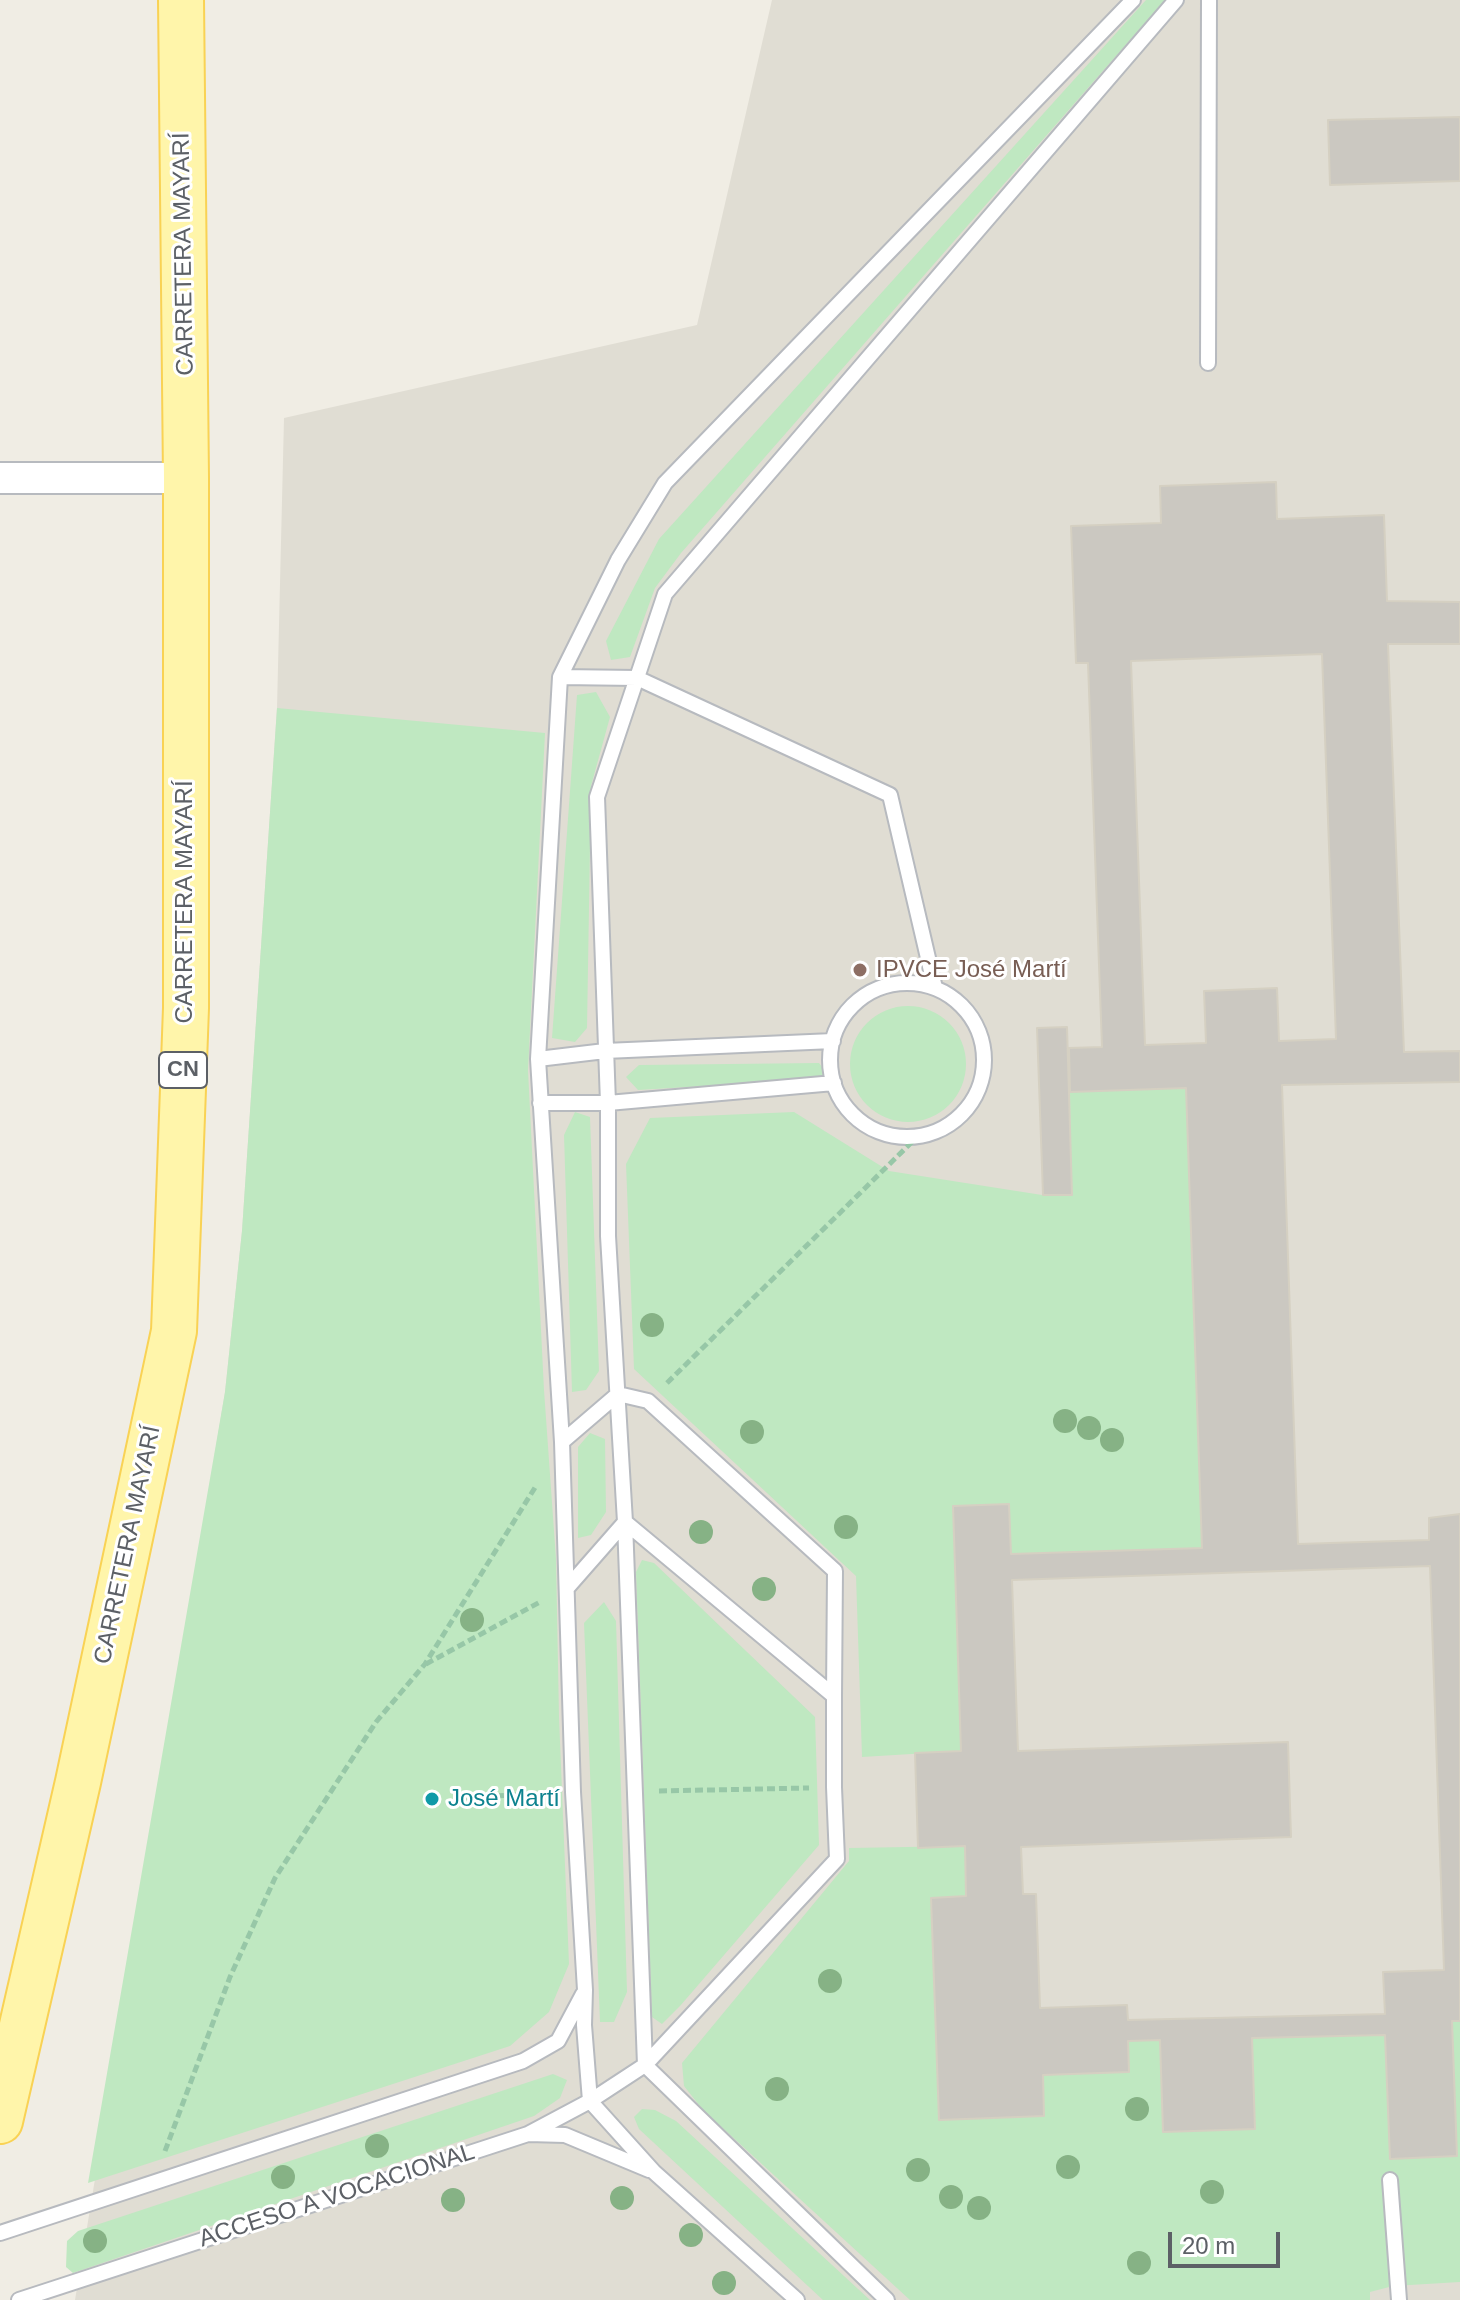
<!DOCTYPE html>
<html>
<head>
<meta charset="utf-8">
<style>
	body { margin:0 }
	#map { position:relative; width:1460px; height:2300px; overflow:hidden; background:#f0ede4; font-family:Arial,sans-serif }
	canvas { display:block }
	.scale { position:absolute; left:1168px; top:2232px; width:112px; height:36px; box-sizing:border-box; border:4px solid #5c6066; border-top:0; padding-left:10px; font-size:24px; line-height:28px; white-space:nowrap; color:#5c6066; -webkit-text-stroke:6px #fff; paint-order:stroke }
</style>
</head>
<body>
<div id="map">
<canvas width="1460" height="2300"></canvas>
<div class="scale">20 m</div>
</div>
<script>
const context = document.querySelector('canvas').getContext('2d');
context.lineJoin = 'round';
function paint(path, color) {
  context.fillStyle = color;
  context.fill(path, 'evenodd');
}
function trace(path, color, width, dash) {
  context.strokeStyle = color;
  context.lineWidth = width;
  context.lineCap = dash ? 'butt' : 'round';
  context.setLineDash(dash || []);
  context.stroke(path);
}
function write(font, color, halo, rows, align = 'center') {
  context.font = font + ' Arial,sans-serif';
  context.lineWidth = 6;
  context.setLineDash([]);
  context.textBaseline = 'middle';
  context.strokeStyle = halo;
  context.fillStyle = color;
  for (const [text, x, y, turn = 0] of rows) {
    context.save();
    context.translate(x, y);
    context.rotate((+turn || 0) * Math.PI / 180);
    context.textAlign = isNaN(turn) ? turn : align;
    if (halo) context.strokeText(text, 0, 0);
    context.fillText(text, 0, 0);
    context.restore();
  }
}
const education = new Path2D(`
	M772,0H1460V2300H75L225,1392L242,1231L277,708L284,418L697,325Z`);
const green = new Path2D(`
	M1146,0H1165L681,553L655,588L630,657L611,660L606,641L659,539Z
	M596,692L610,717L591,786L587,1028L575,1042L552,1038L577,695Z
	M277,708L545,733L528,1070L544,1390L556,1559L559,1717L569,1964L549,2012L510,2046L88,2183L225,1392L242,1231Z
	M850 1064a58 58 0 1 1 116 0a58 58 0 1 1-116 0Z
	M819,1063L825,1071L824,1079L638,1090L626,1077L639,1065Z
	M1186,1088L1202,1548L1011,1554L1009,1504L953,1506L961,1751L862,1757L856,1576L634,1369L626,1164L650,1118L794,1112L889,1171L1042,1195H1071L1070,1092Z
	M575,1112L590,1117L599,1371L586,1390L572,1392L564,1135Z
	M590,1433L605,1439L606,1512L591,1535L578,1538V1447Z
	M642,1560L654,1563L815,1717L819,1845L680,2006L662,2024L652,2017L636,1572Z
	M604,1602L616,1621L627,1992L614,2022H600L584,1623Z
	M965,1846L966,1896L931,1898L1044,2116L1043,2075L1129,2072L1128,2041L1385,2035L1390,2158L1457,2156L1452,2021H1460V2282L1393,2286L1370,2292V2300H910L703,2110L684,2086L682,2063L849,1861V1848Z
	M553,2074L567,2080L560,2098L534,2116L73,2273L66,2267L67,2241L78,2231Z
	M642,2109L655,2110L676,2121L870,2300H823L639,2129L634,2117Z`);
const building = new Path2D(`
	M1460,117V181L1330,185L1328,120Z
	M1276,482L1277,519L1384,515L1387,601L1460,602V644H1388L1404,1052L1460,1051V1082L1282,1085L1298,1544L1429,1540V1518L1460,1514V2021H1452L1457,2156L1390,2159L1385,2035L1252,2038L1255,2129L1163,2132L1160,2040L1128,2041L1129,2072L1043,2075L1044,2116L939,2120L931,1898L966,1896L965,1846L918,1848L915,1753L961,1751L953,1506L1009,1504L1011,1554L1202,1548L1186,1088L1070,1092L1069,1048L1102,1047L1088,663H1076L1071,526L1161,523L1160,486ZM1322,654L1336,1039L1279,1041L1277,988L1204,991L1206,1043L1145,1045L1131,661ZM1430,1566L1444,1970L1383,1972L1385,2014L1128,2020L1127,2005L1040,2008L1036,1894H1023L1021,1847L1291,1837L1288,1742L1018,1751L1012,1580Z
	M1067,1027L1072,1195H1043L1037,1028Z`);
const path = new Path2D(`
	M667,1383L917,1137
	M426,1664L540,1602
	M659,1791L809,1788
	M460,1798L549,1793
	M165,2151L230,1977L275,1878L376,1722L425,1664L536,1486`);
const lane = new Path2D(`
	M1208,363L1209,0
	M560,677L637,678L890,795L935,988
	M830 1060a77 77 0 1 1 154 0a77 77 0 1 1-154 0Z
	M538,1059L605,1051L833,1041
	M540,1103H608L834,1083
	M562,1442L618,1394L648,1401L835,1571L834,1696
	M528,2134L590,2101L645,2065L837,1859L834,1787V1696L625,1522L568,1587
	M1390,2180L1399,2300
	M0,2233L523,2061L558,2041L583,1994
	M19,2300L528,2134L565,2135L649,2170
	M797,2300L654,2172L590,2101L584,2025L585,1990L573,1792L562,1442L538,1059L560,677L618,560L665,483L1133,0
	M887,2300L645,2065L625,1522L608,1236V1103L597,797L665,594L1176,0`);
const street = new Path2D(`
	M0,478H186`);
const primary = new Path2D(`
	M0,2121L78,1782L174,1331L186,1008V478L181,0`);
const trees = [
	[652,1325],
	[1065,1421],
	[1089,1428],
	[752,1432],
	[1112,1440],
	[846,1527],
	[701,1532],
	[764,1589],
	[472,1620],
	[830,1981],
	[777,2089],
	[1137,2109],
	[377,2146],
	[1068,2167],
	[918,2170],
	[283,2177],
	[1212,2192],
	[951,2197],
	[622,2198],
	[453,2200],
	[979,2208],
	[691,2235],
	[95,2241],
	[1139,2263],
	[724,2283]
];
const markers = [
	[860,970,8,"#8d6e63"],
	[432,1799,8,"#0f9aa8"]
];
const shields = [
	[183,1070,48]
];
const shieldNames = [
	["CN",183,1070]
];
const streetNames = [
	["CARRETERA MAYARÍ",184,254,-91],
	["CARRETERA MAYARÍ",185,902,-90],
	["CARRETERA MAYARÍ",128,1545,-78],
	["ACCESO A VOCACIONAL",337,2196,-18]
];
const educationNames = [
	["IPVCE José Martí",876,970]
];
const cultureNames = [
	["José Martí",448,1799]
];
paint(education, '#e0ddd3');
paint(green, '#bfe8c1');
paint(building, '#cbc8c1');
trace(building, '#d5d0c2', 2);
trace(lane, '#b7babf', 18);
trace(street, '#b7babf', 34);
trace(primary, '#f9d254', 48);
trace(path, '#97c7a7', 5, [8, 4]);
trace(lane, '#fff', 14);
trace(street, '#fff', 30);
trace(primary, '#fff5aa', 44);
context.fillStyle = '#86b285';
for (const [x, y] of trees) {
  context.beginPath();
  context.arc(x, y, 12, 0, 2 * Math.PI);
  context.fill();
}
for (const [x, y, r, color] of markers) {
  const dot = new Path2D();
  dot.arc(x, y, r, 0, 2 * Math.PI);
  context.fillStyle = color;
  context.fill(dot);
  trace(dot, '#fff', 3);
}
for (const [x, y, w] of shields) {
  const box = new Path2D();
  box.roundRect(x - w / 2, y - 18, w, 36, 6);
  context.fillStyle = '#fff';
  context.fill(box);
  trace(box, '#5c6066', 2);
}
write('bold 22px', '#5c6066', null, shieldNames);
write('24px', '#5c6066', '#fff', streetNames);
write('24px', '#785e54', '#fff', educationNames, 'left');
write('24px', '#0d838f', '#fff', cultureNames, 'left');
</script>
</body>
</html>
